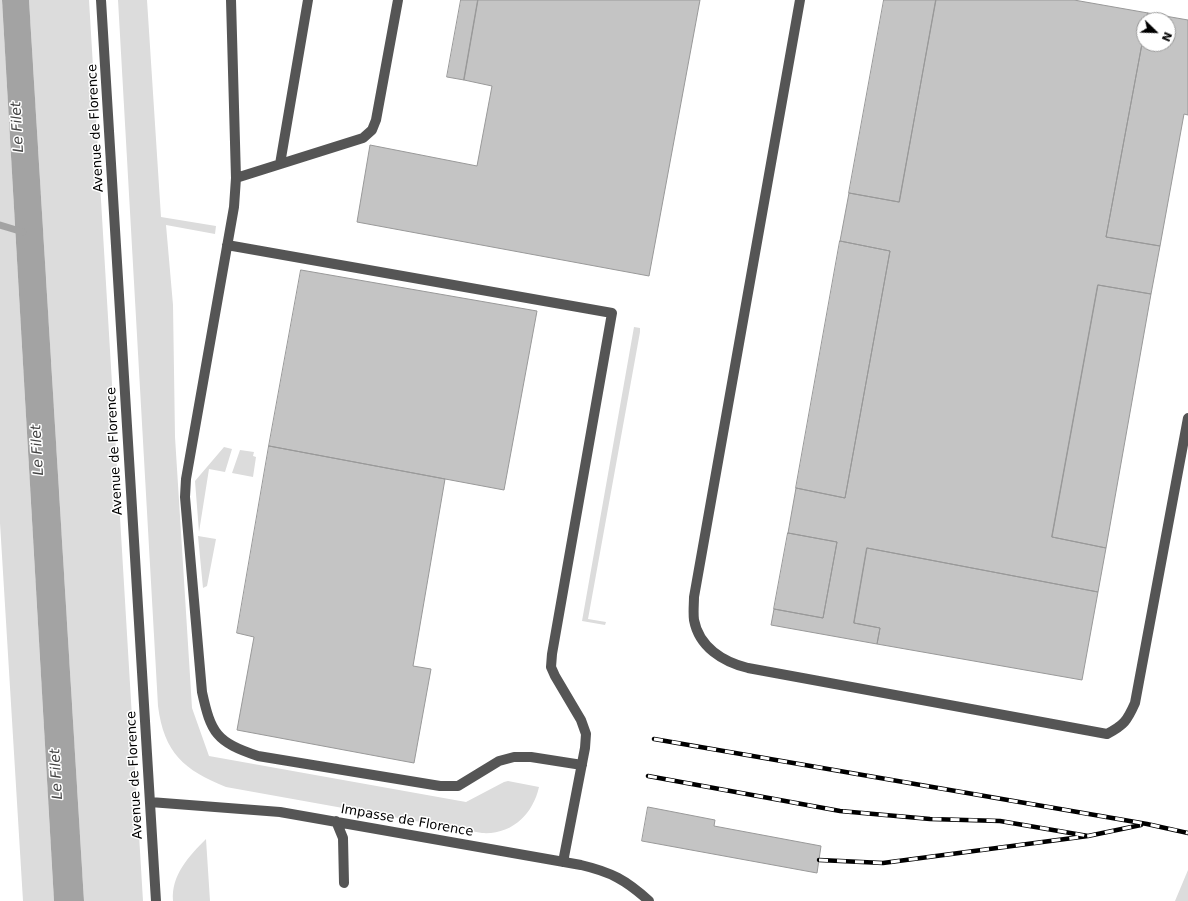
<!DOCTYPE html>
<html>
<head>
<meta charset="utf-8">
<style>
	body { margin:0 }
	#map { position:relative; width:1188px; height:901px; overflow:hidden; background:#fff; font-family:"DejaVu Sans",sans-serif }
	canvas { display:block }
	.north { position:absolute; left:1136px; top:12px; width:40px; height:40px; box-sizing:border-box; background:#fff; border:1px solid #999; border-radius:50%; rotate:113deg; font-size:11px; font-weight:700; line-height:16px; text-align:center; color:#000 }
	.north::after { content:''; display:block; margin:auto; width:14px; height:18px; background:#000; clip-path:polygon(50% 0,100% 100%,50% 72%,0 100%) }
</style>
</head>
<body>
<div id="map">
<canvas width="1188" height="901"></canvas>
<div class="north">N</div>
</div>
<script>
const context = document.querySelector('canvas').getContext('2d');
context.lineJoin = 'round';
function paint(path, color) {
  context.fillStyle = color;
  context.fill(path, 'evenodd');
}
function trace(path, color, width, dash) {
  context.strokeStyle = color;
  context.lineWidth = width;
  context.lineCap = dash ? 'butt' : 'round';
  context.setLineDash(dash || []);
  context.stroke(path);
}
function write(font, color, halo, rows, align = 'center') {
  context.font = font + ' "DejaVu Sans",sans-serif';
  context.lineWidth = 3;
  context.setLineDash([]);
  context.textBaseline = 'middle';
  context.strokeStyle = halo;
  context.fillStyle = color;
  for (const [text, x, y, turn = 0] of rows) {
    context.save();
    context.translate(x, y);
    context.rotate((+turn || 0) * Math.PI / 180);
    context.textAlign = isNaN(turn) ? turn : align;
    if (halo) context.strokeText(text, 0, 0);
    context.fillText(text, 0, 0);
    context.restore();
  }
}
const green = new Path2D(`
	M0,0H2L54,901H23L0,523Z
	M29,0H89L143,901H84Z
	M118,0H147L161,217L216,226L215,234L166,225L173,305L175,437L192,708L209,756L466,802L504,782L508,781L539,787C533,814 512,835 482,833L226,787C184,770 164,753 158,706Z
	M634,327L640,328V332L588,619L606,622L605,625L582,621Z
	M224,447L232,449L225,472L209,469L199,532L195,481Z
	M240,450L254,452L253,456L256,457L253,477L232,473Z
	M198,536L216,539L207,586L203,588Z
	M206,839L210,901H173C171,875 189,856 206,839Z
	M1188,870V901H1175Z`);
const water = new Path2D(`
	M2,0H29L84,901H54Z`);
const stream = new Path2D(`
	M0,225L23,232`);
const building = new Path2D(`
	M461,0H478L464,80L447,77Z
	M478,0H700L649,276L357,222L370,145L477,166L492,86L464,80Z
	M884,0H936L899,202L849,193Z
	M936,0H1074L1148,13L1146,20H1144V33L1106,237L1160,246L1151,294L1098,285L1052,537L1106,548L1098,592L867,548L854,623L880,628L877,644L771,625L774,609L823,618L837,542L788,533L796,488L845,498L890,251L840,241L849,193L899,202Z
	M1148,13L1188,20V115L1184,114L1160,246L1106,237L1144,33V44H1168V20H1146Z
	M840,241L890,251L845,498L796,488Z
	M301,270L537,311L504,490L269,446Z
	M1098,285L1151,294L1106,548L1052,537Z
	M269,446L445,479L413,666L431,669L414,763L237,730L254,637L237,633Z
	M788,533L837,542L823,618L774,609Z
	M867,548L1098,592L1082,680L877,644L880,628L854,623Z
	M648,807L715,820L714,826L821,846L817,873L642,841Z`);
const minor = new Path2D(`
	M101,0L156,901
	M231,0L236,178L234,207L186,479L185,497L202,692C211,733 216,742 258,756L440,786H458L499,761L514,757H531L582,765
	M800,0L694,597C694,604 693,612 694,620C699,647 723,662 748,668L1107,734C1124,725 1127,721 1135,703L1188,418
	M280,164L308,0
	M236,178L363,138L372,130L376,120L398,0
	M227,245L612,313L552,654L551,667L555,676L581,720L586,734L585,748L563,862
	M150,802L280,812L581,865C611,872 626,880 649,901
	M336,821L343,838L344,883`);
const rail = new Path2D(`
	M654,739L1147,824L1188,833
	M648,776L840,811L930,819L1000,821L1088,836
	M819,860L883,863L1088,836L1141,825`);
const streetNames = [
	["Avenue de Florence",96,128,-93],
	["Avenue de Florence",115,451,-93],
	["Avenue de Florence",135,775,-93],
	["Impasse de Florence",407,821,10]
];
const waterNames = [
	["Le Filet",18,127,-93],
	["Le Filet",38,450,-93],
	["Le Filet",57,774,-93]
];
paint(green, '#dcdcdc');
paint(water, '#a3a3a3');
trace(stream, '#a3a3a3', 7);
paint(building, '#c4c4c4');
trace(building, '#999', 1);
trace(minor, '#555', 10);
trace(rail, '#000', 4.5);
trace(rail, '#fff', 3, [9]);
write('13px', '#000', '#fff', streetNames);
write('italic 14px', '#444', '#fff', waterNames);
</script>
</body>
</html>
